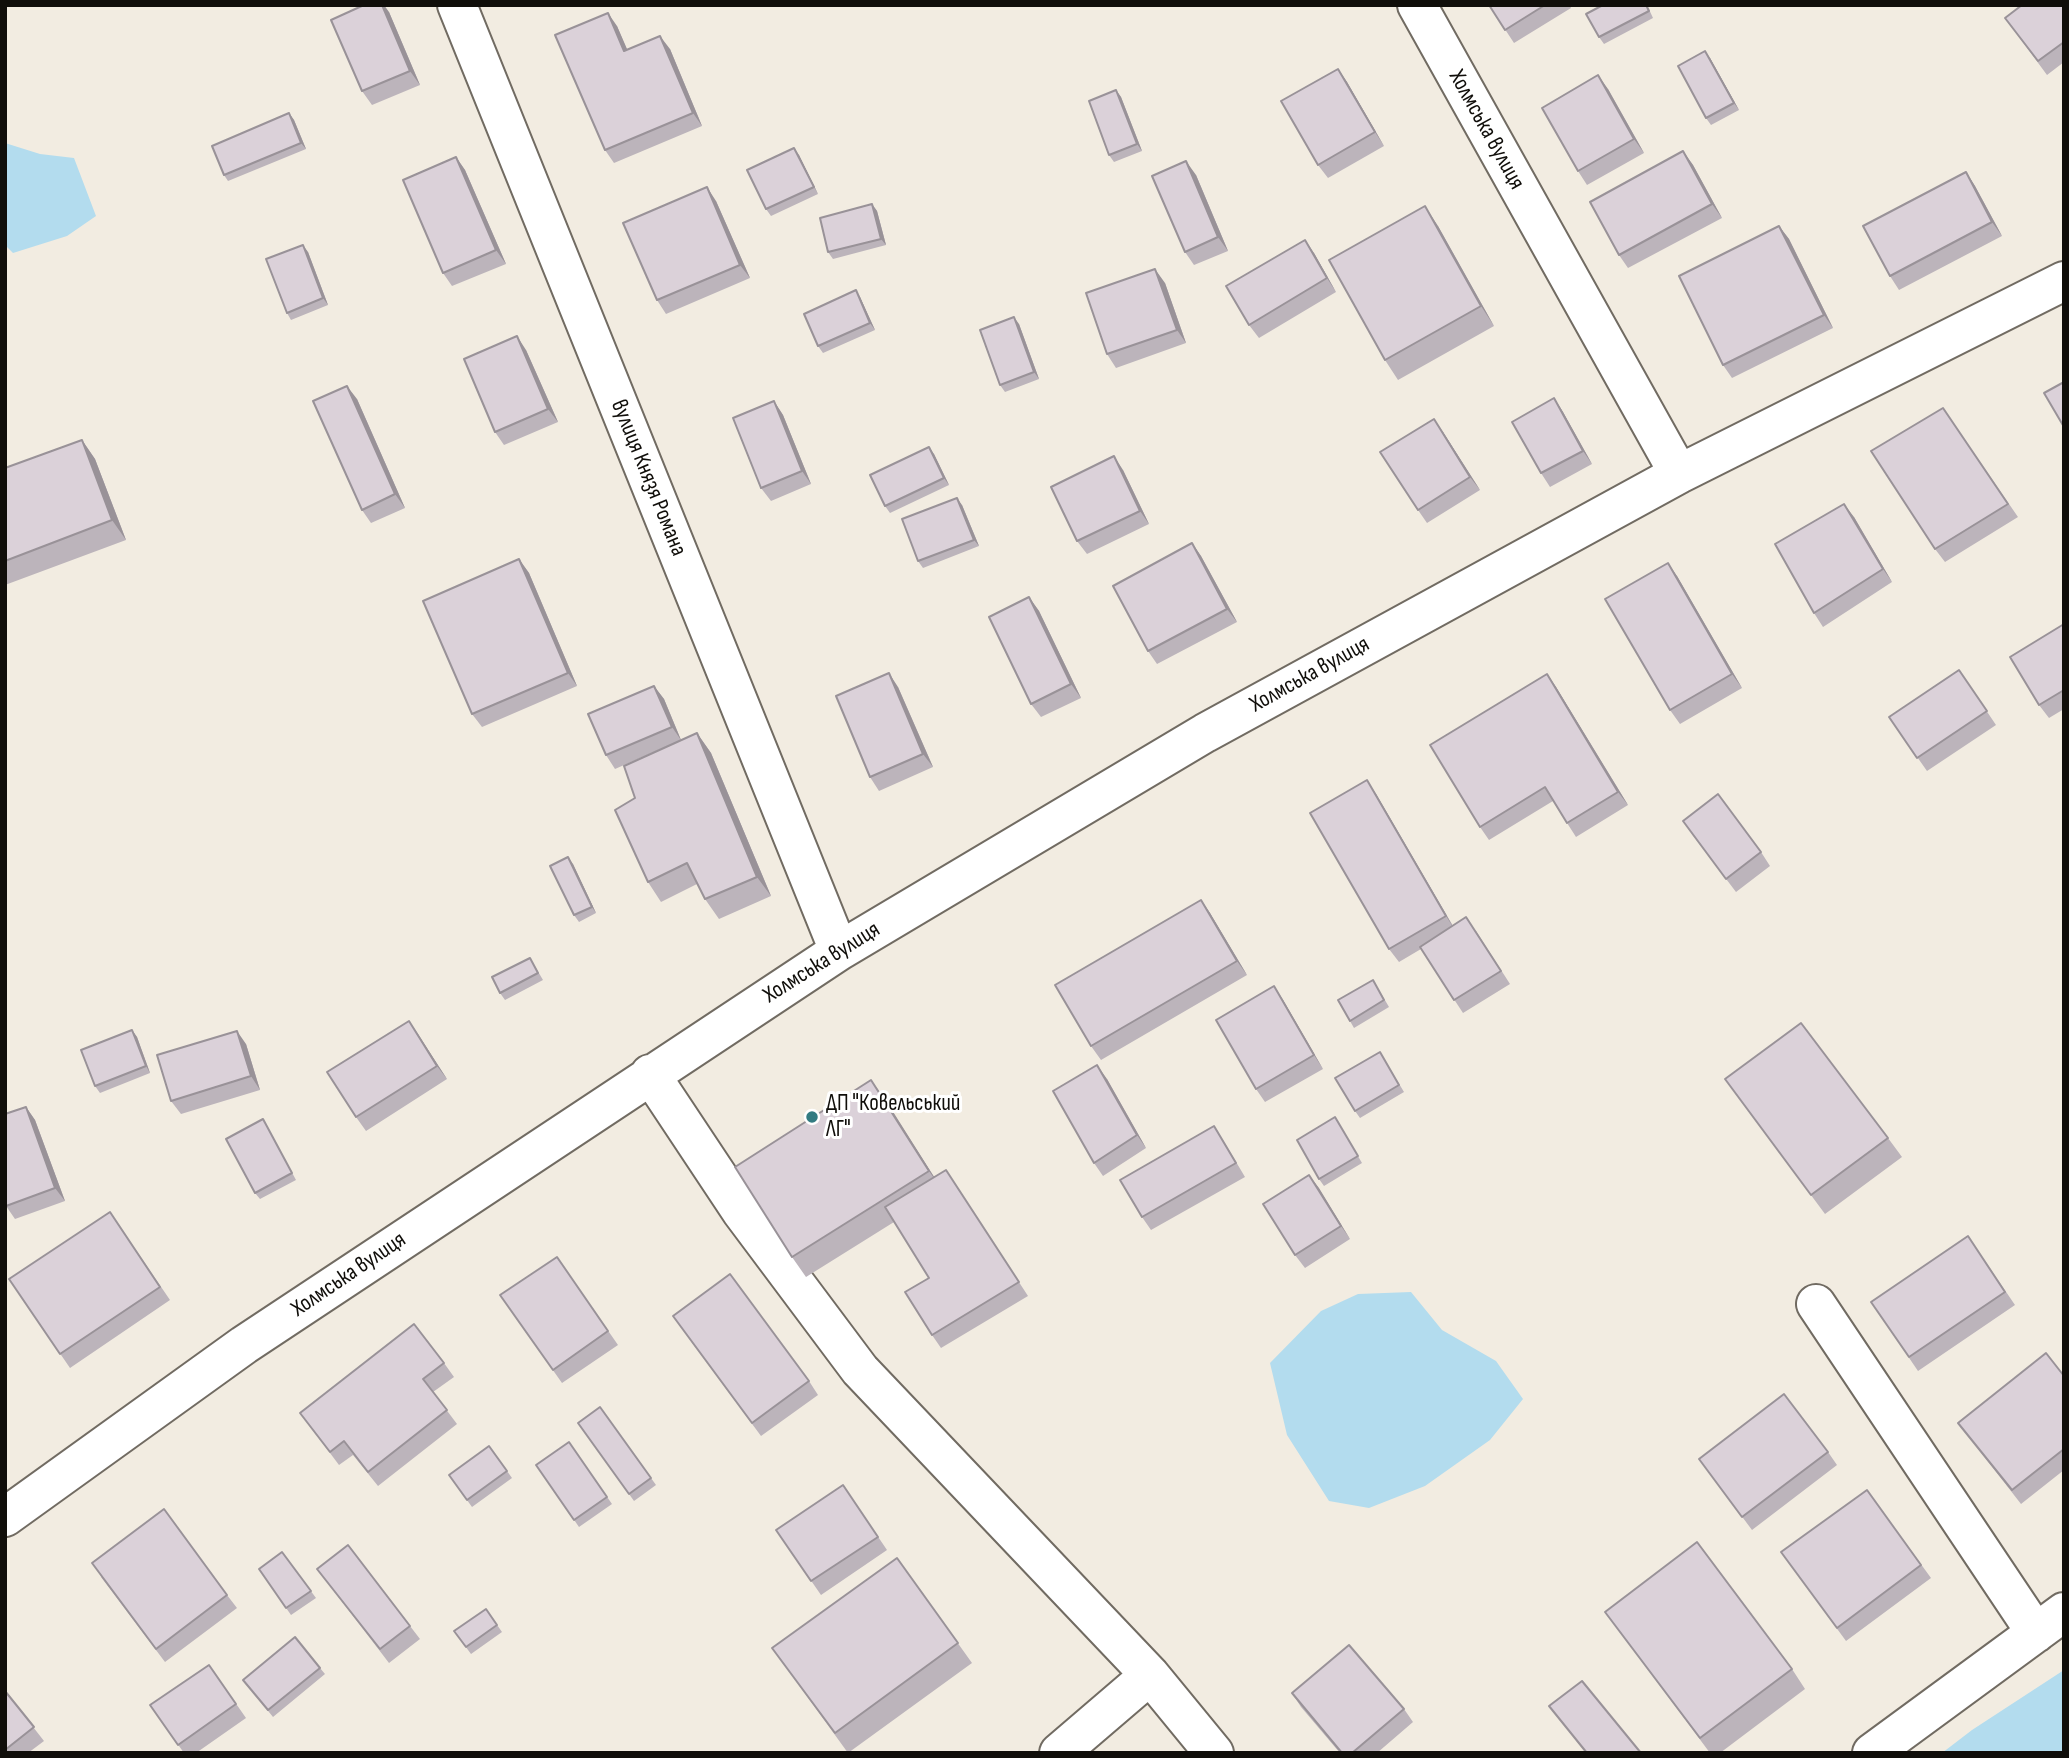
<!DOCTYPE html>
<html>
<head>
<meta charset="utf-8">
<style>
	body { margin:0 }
	#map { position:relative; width:2069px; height:1758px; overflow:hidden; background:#f2ece1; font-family:"Sofia Sans Condensed",sans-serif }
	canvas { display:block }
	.frame { position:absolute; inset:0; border:7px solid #100e0a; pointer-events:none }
</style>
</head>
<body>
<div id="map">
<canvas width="2069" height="1758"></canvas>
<div class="frame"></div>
</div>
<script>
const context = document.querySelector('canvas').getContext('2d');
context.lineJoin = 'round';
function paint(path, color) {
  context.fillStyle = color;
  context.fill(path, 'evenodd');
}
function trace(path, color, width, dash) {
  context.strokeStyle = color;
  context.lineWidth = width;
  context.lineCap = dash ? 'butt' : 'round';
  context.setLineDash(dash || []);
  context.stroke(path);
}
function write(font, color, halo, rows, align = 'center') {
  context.font = font + ' "Sofia Sans Condensed",sans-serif';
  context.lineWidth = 6;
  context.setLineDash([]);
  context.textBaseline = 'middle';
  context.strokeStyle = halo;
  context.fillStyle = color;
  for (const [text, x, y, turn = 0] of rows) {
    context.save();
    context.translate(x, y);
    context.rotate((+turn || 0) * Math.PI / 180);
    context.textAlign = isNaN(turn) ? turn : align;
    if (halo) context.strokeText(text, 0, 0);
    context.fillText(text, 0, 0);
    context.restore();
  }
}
const water = new Path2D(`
	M5,143L40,154L74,158L96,216L67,236L13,253L5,245Z
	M1411,1292L1442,1330L1496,1361L1523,1399L1490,1440L1425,1486L1369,1508L1329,1501L1287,1435L1270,1363L1321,1311L1358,1294Z
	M2064,1670V1753H1942L1972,1730Z`);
const minor = new Path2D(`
	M457,5L839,951
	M1417,5L1679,474
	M650,1074L741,1211L860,1370L1150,1675L1214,1753
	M1816,1304L2036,1633
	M5,1517L244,1345L839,951L1205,733L1679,474L2064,281
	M1059,1753L1150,1675
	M1872,1753L2064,1612`);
const wall = new Path2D(`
	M1489,5H1570L1571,8L1514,43Z
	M1647,5L1653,18L1604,44L1599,37Z
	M2064,5V62L2047,75L2005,18Z
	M389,12L420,85L372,105L362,91Z
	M617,26L627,50L670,49L702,126L614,163L605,150Z
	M1710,58L1739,110L1711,125L1706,118Z
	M1338,69L1347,82L1384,146L1328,178L1318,165Z
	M1608,89L1644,153L1587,185L1578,171Z
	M1116,90L1121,97L1142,151L1114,162L1109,155Z
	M289,113L294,120L306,149L228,181L224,175Z
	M1683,151L1693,165L1722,218L1628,268L1619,255Z
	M799,155L818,194L771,216L766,209Z
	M456,157L465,170L506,264L452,286L443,273Z
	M1966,172L1975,186L2002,236L1899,290L1890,276Z
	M1196,175L1228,251L1194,265L1185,252Z
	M716,201L750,278L666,314L657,300Z
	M872,204L877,211L886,245L833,259L828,252Z
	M1438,226L1494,326L1398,380L1385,360Z
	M1779,226L1789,239L1833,328L1732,378L1723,365Z
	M308,252L328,305L291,320L287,313Z
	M1314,253L1336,292L1259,338L1249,325Z
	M1165,283L1186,343L1116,368L1107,354Z
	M860,297L875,330L823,353L818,346Z
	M1019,324L1039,379L1005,392L1000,385Z
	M526,350L558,422L504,445L495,432Z
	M1554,398L1563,412L1592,464L1550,487L1541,473Z
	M357,399L405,508L371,523L362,510Z
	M774,401L783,415L811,484L771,501L761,488Z
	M1943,408L2018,517L1945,562L1935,549Z
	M1443,432L1480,490L1427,523L1418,510Z
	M82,440L95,459L126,540L5,585V468Z
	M934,454L949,485L890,513L885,506Z
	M1123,470L1149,524L1087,554L1077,541Z
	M962,505L979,546L923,568L918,561Z
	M1854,517L1892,582L1823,627L1814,613Z
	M1192,543L1201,556L1237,622L1157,664L1148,651Z
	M519,559L529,573L577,686L482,727L472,714Z
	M1677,576L1742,688L1680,724L1670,710Z
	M1029,597L1039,611L1081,698L1041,717L1031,704Z
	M2064,624V709L2049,718L2039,705Z
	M1959,670L1996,725L1927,771L1889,717Z
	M1547,674L1556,687L1628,805L1576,837L1553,801L1489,840L1480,827Z
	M654,686L664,699L681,740L615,769L606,755Z
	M898,687L933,767L879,791L870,777Z
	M697,733L711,753L771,896L719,919L705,899L697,884L661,902L648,882L635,798Z
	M1376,794L1453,926L1476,931L1510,984L1463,1013L1421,949L1399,962L1389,949Z
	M1692,834L1761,852L1770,866L1736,892Z
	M573,864L596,913L579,922L574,915Z
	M1201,900L1210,913L1247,975L1101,1060L1091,1046Z
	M530,958L543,980L505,1000L500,993Z
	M1373,980L1389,1007L1354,1028L1350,1021Z
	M1274,986L1283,1000L1323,1069L1265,1102L1256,1089Z
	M409,1021L447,1079L366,1131L356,1117Z
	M132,1030L137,1037L150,1073L100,1093L95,1086Z
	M246,1044L260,1090L181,1114L171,1101Z
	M1380,1052L1404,1092L1360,1118L1355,1111Z
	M1107,1079L1146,1148L1103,1176L1094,1163Z
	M1725,1079L1888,1138L1902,1157L1825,1214Z
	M871,1080L934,1177L946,1170L1028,1296L941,1348L932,1335L929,1278L894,1222L806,1277L792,1257Z
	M26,1107L35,1120L65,1201L15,1219L6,1206Z
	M1335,1117L1362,1163L1324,1186L1319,1179Z
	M267,1126L296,1180L260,1199L255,1193Z
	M1214,1126L1223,1140L1245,1177L1151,1230L1142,1217Z
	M1309,1175L1350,1239L1305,1268L1295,1255Z
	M110,1212L170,1300L70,1368L9,1279Z
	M1968,1236L2015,1305L1918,1371L1871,1302Z
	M557,1257L618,1345L562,1383L500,1295Z
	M682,1329L809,1381L818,1395L761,1436Z
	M444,1363L454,1377L433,1392L457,1424L378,1486L353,1455L339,1465L300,1413Z
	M2064,1376V1470L2021,1504L1958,1423Z
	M600,1407L656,1485L634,1501L578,1423Z
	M569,1442L612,1504L579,1527L536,1465Z
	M1828,1452L1837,1465L1752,1530L1699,1459Z
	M507,1471L512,1478L472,1507L449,1475Z
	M843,1485L887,1550L821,1595L776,1530Z
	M1867,1490L1931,1578L1846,1641L1781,1552Z
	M282,1552L316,1598L291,1615L259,1569Z
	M897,1558L972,1663L848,1753L772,1648Z
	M317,1569L410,1626L420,1639L389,1663Z
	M101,1577L227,1595L237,1608L165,1662Z
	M486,1609L502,1632L471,1654L454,1631Z
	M1605,1612L1792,1669L1805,1689L1720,1753H1710Z
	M209,1665L246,1718L196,1753H184L150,1705Z
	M320,1668L325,1674L273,1717L243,1680Z
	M5,1691L44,1741L28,1753H5Z
	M1292,1693L1404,1709L1413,1722L1377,1753H1340L1301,1707Z
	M1549,1706L1641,1753H1586Z`);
const shadedWall = new Path2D(`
	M382,5H384L389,12L420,85L410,71Z
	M608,13L617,26L634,65L624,51Z
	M660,36L670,49L702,126L693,113Z
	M1705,51L1710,58L1739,110L1734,103Z
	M1338,69L1347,82L1384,146L1375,132Z
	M1598,75L1608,89L1644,153L1634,139Z
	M1116,90L1121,97L1142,151L1137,144Z
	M289,113L294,120L306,149L301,143Z
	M794,148L799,155L818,194L814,187Z
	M1683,151L1693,165L1722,218L1712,204Z
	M456,157L465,170L506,264L496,250Z
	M1186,161L1196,175L1228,251L1218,237Z
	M1966,172L1975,186L2002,236L1992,222Z
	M707,187L716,201L750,278L740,265Z
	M872,204L877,211L886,245L881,239Z
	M1425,206L1438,226L1494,326L1481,306Z
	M1779,226L1789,239L1833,328L1824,315Z
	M1305,240L1314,253L1336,292L1327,278Z
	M303,245L308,252L328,305L323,298Z
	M1155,269L1165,283L1186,343L1177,330Z
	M856,290L860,297L875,330L870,323Z
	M1014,317L1019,324L1039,379L1034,372Z
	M517,336L526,350L558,422L548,409Z
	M347,386L357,399L405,508L395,494Z
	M1554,398L1563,412L1592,464L1583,451Z
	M774,401L783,415L811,484L802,471Z
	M1434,419L1443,432L1480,490L1470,477Z
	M82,440L95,459L126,540L112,520Z
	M929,447L934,454L949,485L944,478Z
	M1114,456L1123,470L1149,524L1140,511Z
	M957,498L962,505L979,546L974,540Z
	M1844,504L1854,517L1892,582L1883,569Z
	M1192,543L1201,556L1237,622L1227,609Z
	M519,559L529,573L577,686L568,673Z
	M1668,563L1677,576L1742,688L1732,674Z
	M1029,597L1039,611L1081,698L1071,684Z
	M889,673L898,687L933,767L923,754Z
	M1547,674L1556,687L1628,805L1618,792Z
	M654,686L664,699L681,740L672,727Z
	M697,733L711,753L771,896L757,877Z
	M1367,780L1376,794L1455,930L1446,916Z
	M568,857L573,864L596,913L592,907Z
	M1201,900L1210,913L1247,975L1237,961Z
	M1274,986L1283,1000L1323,1069L1314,1055Z
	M409,1021L418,1034L447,1079L437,1066Z
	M132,1030L137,1037L150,1073L146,1066Z
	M237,1031L246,1044L260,1090L251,1076Z
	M1097,1065L1107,1079L1146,1148L1137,1135Z
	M871,1080L885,1099L943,1191L929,1171Z
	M26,1107L35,1120L65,1201L55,1188Z
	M1309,1175L1319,1188L1350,1239L1341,1226Z`);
const building = new Path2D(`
	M364,5H382L410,71L362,91L331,20Z
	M1489,5H1545L1505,30Z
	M1603,5H1646L1649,11L1599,37L1586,14Z
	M2022,5H2064V42L2038,61L2005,18Z
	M608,13L624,51L660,36L693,113L605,150L555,35Z
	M1705,51L1734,103L1706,118L1678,66Z
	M1338,69L1375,132L1318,165L1281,101Z
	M1598,75L1634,139L1578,171L1542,108Z
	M1116,90L1137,144L1109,155L1089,101Z
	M289,113L301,143L224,175L212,146Z
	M794,148L814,187L766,209L747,170Z
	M1683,151L1712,204L1619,255L1590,202Z
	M456,157L496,250L443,273L403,180Z
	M1186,161L1218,237L1185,252L1152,176Z
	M1966,172L1992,222L1890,276L1863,226Z
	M707,187L740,265L657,300L623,223Z
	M872,204L881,239L828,252L820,218Z
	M1425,206L1481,306L1385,360L1329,260Z
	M1779,226L1824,315L1723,365L1679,276Z
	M1305,240L1327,278L1249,325L1226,286Z
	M303,245L323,298L287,313L266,259Z
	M1155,269L1177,330L1107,354L1086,293Z
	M856,290L870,323L818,346L804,314Z
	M1014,317L1034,372L1000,385L980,330Z
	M517,336L548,409L495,432L464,359Z
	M2064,382V427L2044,393Z
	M347,386L395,494L362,510L313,401Z
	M1554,398L1583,451L1541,473L1512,422Z
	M774,401L802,471L761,488L733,418Z
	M1943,408L2008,504L1935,549L1871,451Z
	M1434,419L1470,477L1418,510L1380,452Z
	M82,440L112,520L5,561V468Z
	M929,447L944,478L885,506L870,475Z
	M1114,456L1140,511L1077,541L1051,487Z
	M957,498L974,540L918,561L902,519Z
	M1844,504L1883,569L1814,613L1775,544Z
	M1192,543L1227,609L1148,651L1113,586Z
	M519,559L568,673L472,714L423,601Z
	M1668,563L1732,674L1670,710L1605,599Z
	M1029,597L1071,684L1031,704L989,617Z
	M2064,624V690L2039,705L2010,657Z
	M1959,670L1987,711L1917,758L1889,717Z
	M889,673L923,754L870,777L836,696Z
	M1547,674L1618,792L1567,823L1545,787L1480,827L1430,745Z
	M654,686L672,727L606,755L588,714Z
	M697,733L757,877L705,899L687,863L648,882L615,810L635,798L624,766Z
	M1367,780L1446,916L1389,949L1310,813Z
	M1718,794L1761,852L1726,879L1683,821Z
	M568,857L592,907L574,915L550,866Z
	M1201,900L1237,961L1091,1046L1055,985Z
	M1466,917L1501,971L1454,1000L1420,947Z
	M530,958L538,973L500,993L492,977Z
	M1373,980L1384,1000L1350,1021L1338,1000Z
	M1274,986L1314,1055L1256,1089L1216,1020Z
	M409,1021L437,1066L356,1117L327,1072Z
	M1801,1023L1888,1138L1811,1195L1725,1079Z
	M132,1030L146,1066L95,1086L81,1050Z
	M237,1031L251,1076L171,1101L157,1055Z
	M1380,1052L1399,1085L1355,1111L1335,1078Z
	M1097,1065L1137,1135L1094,1163L1053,1091Z
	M871,1080L929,1171L792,1257L735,1167Z
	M26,1107L55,1188L6,1206L5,1114Z
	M1335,1117L1358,1156L1319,1179L1297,1140Z
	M263,1119L292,1173L255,1193L226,1139Z
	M1214,1126L1236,1163L1142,1217L1120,1180Z
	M946,1170L1019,1282L932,1335L905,1292L929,1278L885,1207Z
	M1309,1175L1341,1226L1295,1255L1263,1204Z
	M110,1212L160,1287L60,1354L9,1279Z
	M1968,1236L2005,1292L1909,1357L1871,1302Z
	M557,1257L608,1331L553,1370L500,1295Z
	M730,1274L809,1381L752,1423L673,1316Z
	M414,1324L444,1363L423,1379L447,1410L368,1472L344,1441L330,1452L300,1413Z
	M2046,1353L2064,1376V1449L2012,1490L1958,1423Z
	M1784,1394L1828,1452L1742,1517L1699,1459Z
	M600,1407L651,1478L629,1494L578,1423Z
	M569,1442L607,1497L574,1520L536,1465Z
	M489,1446L507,1471L467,1500L449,1475Z
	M843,1485L878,1537L811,1581L776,1530Z
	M1867,1490L1921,1565L1837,1628L1781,1552Z
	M164,1509L227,1595L156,1649L92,1563Z
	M1697,1542L1792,1669L1700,1738L1605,1612Z
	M348,1545L410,1626L380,1649L317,1569Z
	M282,1552L311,1591L286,1608L259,1569Z
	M897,1558L958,1643L835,1733L772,1648Z
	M486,1609L497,1625L466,1647L454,1631Z
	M295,1637L320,1668L268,1710L243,1680Z
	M1349,1645L1404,1709L1352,1753H1342L1292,1693Z
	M209,1665L236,1704L178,1745L150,1705Z
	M1582,1681L1641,1753H1587L1549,1706Z
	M5,1691L34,1727L5,1750Z`);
const markers = [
	[812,1117,7,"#327b81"]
];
const streetNames = [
	["Холмська вулиця",1486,130,61],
	["вулиця Князя Романа",648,478,68],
	["Холмська вулиця",1310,675,-29],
	["Холмська вулиця",822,963,-32],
	["Холмська вулиця",349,1275,-34]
];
const poiNames = [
	["ДП \"Ковельський",826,1104],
	["ЛГ\"",826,1130]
];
paint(water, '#b3dcee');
trace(minor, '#716b62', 42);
trace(minor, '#fff', 38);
paint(wall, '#bcb4bb');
paint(shadedWall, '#999298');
paint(building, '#dbd1d9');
trace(building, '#999298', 2);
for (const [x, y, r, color] of markers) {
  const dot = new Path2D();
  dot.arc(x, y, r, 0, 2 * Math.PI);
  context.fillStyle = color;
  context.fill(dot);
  trace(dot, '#fff', 2.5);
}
write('23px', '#100e0a', '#fff', streetNames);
write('23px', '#100e0a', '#fff', poiNames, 'left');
</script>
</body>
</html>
